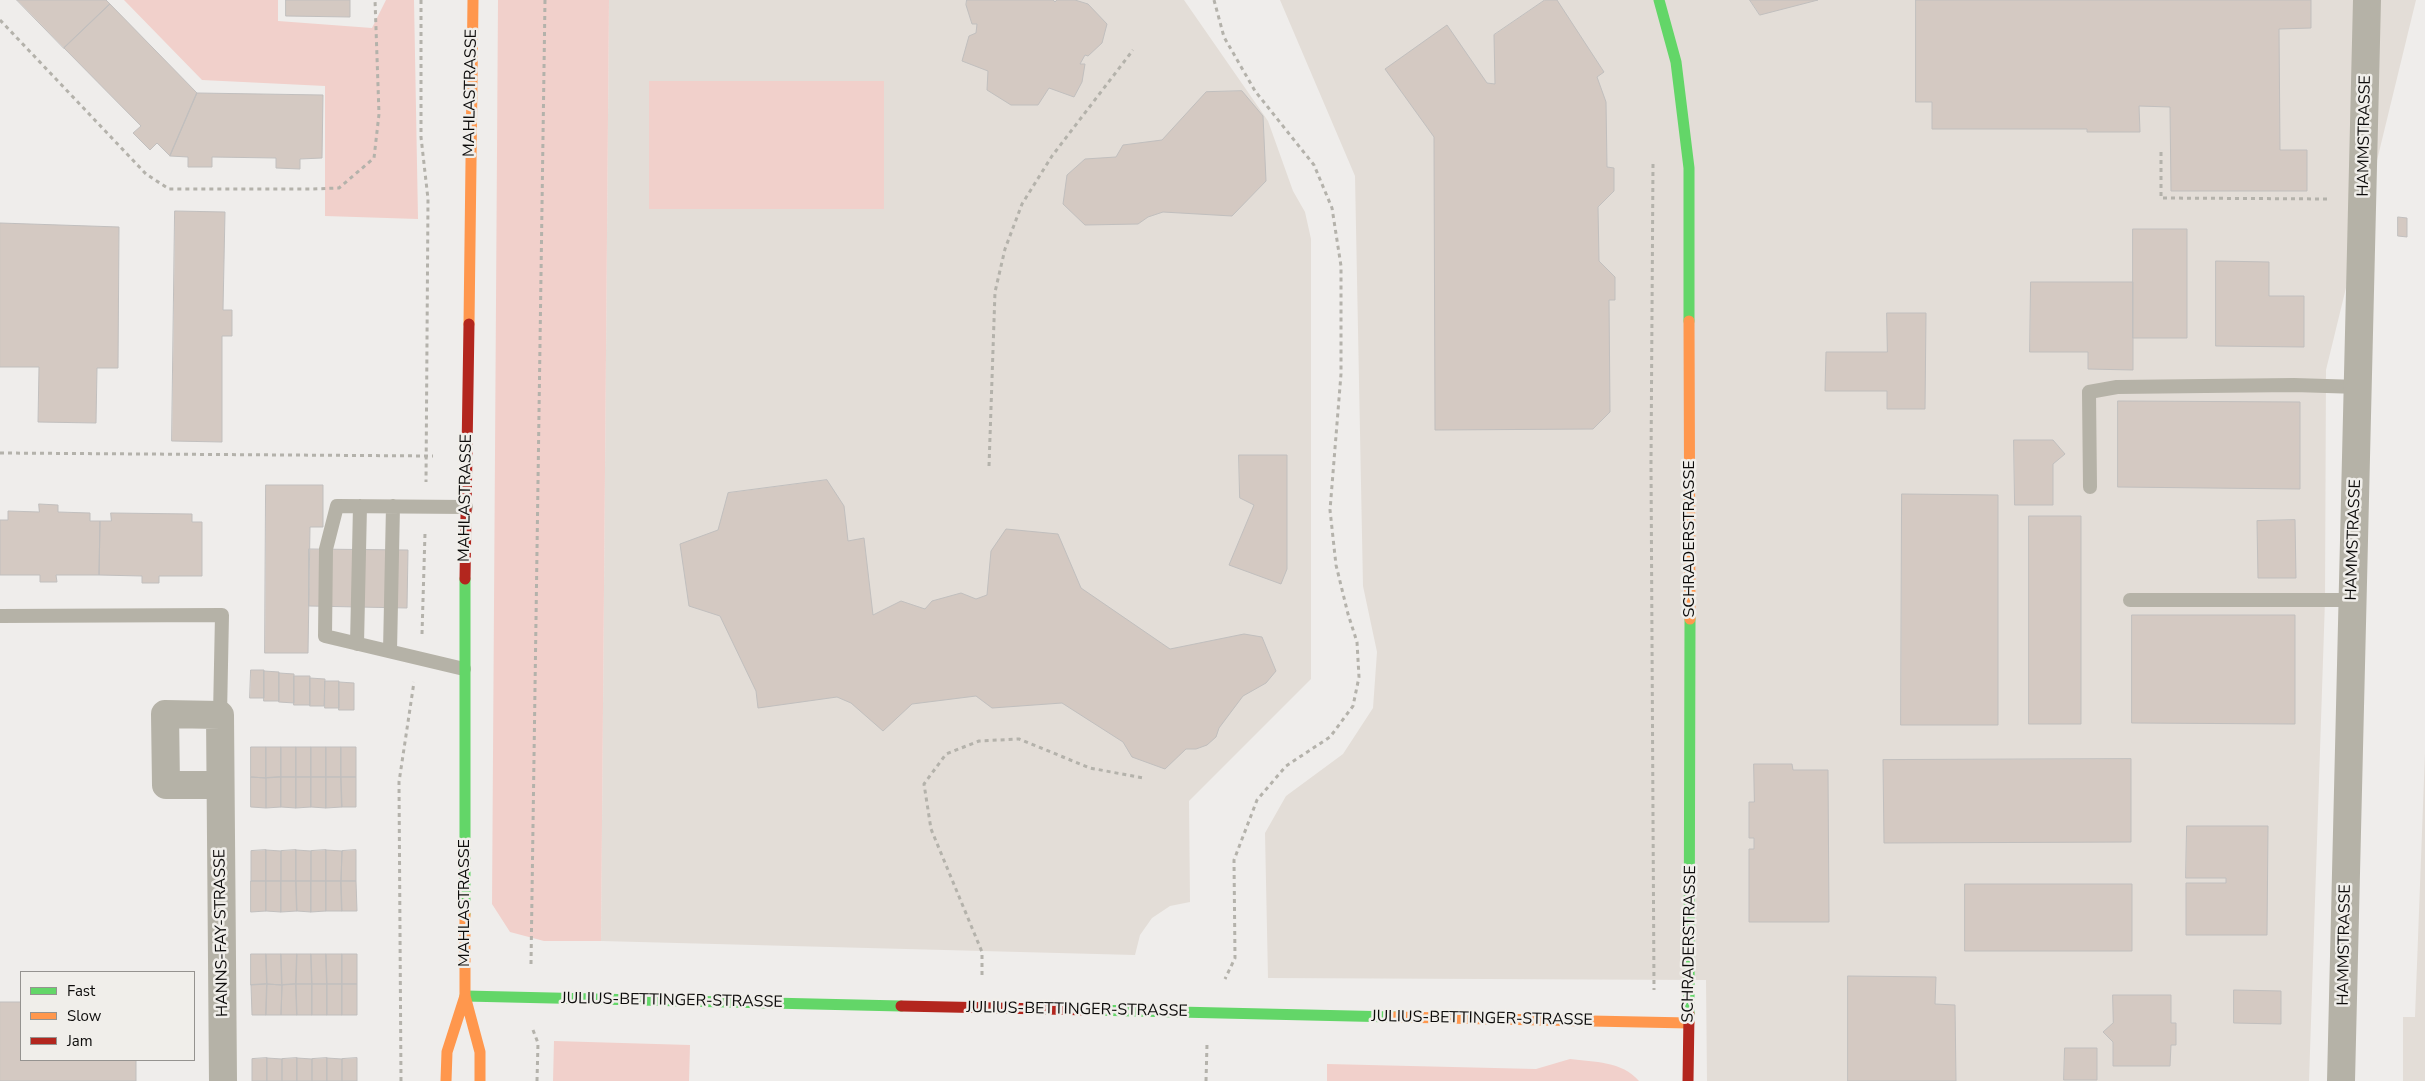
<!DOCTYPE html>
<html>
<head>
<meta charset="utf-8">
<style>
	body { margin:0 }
	#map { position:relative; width:2425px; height:1081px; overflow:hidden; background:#efedeb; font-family:"Nunito Sans",sans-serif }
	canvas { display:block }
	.legend { position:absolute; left:20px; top:971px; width:175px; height:90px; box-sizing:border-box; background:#f0eeea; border:1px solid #959390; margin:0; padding:6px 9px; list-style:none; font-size:15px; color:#0c0b0a }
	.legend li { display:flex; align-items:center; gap:10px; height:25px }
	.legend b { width:25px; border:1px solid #959390 }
</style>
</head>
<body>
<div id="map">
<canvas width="2425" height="1081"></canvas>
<ul class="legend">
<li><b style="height:6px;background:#63d668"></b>Fast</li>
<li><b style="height:6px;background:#ff974d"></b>Slow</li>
<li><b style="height:6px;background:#b3261e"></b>Jam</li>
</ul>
</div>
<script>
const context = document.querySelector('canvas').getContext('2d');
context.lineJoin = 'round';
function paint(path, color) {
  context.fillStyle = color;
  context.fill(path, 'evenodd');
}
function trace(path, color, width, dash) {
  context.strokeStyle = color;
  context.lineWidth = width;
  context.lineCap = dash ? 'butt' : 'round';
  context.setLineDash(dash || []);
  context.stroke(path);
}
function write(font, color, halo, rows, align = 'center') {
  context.font = font + ' "Nunito Sans",sans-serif';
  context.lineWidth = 5;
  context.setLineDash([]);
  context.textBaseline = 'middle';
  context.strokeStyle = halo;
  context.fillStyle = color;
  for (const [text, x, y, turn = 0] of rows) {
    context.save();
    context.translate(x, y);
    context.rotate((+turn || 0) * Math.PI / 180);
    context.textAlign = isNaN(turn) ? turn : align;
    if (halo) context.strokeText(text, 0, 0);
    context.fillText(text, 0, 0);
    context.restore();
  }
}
const built = new Path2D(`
	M609,0H1184L1268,121L1293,191L1305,212L1311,239V679L1189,801L1190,902L1170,906L1152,918L1140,935L1135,955L601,941Z
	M1280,0H2416L2326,370L2325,600L2309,1081H1707L1706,980L1268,978L1265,833L1286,796L1343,754L1373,708L1377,652L1363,586L1355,176Z
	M2425,753V1081H2403V1017H2415Z`);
const green = new Path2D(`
	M124,0H278V21L372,28L386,0H414L418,219L325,216V86L202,80Z
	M498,0H609L601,941H544L510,932L492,904Z
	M649,81H884V209H649Z
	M554,1041L690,1045L689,1081H553Z
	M1570,1059C1594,1062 1622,1061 1639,1081H1327V1064L1536,1069Z`);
const building = new Path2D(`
	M17,0H106L110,4L64,48Z
	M286,0H350V17L286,16Z
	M967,0H1053L1055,2L1057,0H1075L1088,4L1107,24L1102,43L1088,56L1085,55L1080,64H1085L1082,82L1074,97L1049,88L1038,105H1011L987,90L988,71L962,61L969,36L976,33L977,24H972L966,5Z
	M1545,0H1557L1604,72L1597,77L1606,102L1607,167L1614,168V191L1598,207L1599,261L1615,277V300H1609L1610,412L1593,429L1435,430L1434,137L1385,69L1447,25L1487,83L1495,84L1494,35Z
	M1750,0H1818L1760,15Z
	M1916,0H2311V28L2279,29L2280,150H2307V191H2171L2170,107L2139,106L2140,132H2087V129H1932V102H1916Z
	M110,4L197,93L170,156L157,143L150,150L133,133L141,126L64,48Z
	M1242,91L1263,116L1266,181L1232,216L1163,212L1148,217L1138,224L1085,225L1063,204L1067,175L1085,159L1116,157L1123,145L1162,140L1206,92Z
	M197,93L323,95L322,158L300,159V169L276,168V158L212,157V167H188V157L170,156Z
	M175,211L225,212L223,310H232V336H222V442L172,441Z
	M2398,217L2407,218V237L2398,236Z
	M0,223L119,227L118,368H97L96,423L38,422L39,367H0Z
	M2133,229H2187V338H2133Z
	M2216,261L2269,262V296H2304V347L2216,346Z
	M2031,282H2133V370L2088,369V352H2030Z
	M1887,313H1926L1925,409H1887V391H1825L1826,352H1887Z
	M2118,401L2300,402V489L2118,487Z
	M2014,440H2053L2065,454L2053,464V505H2015Z
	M1239,455H1287V569L1281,584L1229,565L1254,505L1240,498Z
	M827,480L844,506L848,541L864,538L873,615L901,601L925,609L932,601L961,593L976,599L987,595L991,551L1006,529L1058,534L1081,588L1170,649L1244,634L1262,637L1276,671L1266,683L1243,696L1219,728L1216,737L1207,745L1196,749H1186L1165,769L1132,757L1123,742L1062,703L992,708L976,696L912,704L883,731L851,703L837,697L758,708L756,691L720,616L689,606L680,544L718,530L728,493Z
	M266,485H323V527H310L308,653H265Z
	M1902,494L1998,495V725H1901Z
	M39,504L58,505V512L90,513V521H100L99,575H56L57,582H40V575H0V520H8V511L39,512Z
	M111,513L192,514V522H202V576H159V583H142V576L99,575L100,521H111Z
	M2029,516H2081V724H2029Z
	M2295,520L2296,578H2258L2257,521Z
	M309,549L408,550L407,608L309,606Z
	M2132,615H2295V724L2132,723Z
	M251,670H264V698H250Z
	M264,671L279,672V701H264Z
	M279,673L294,674V703L279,702Z
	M294,676H310V705H294Z
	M310,678L325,679L324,706H310Z
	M325,681H339V708H325Z
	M339,682L354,683V710H339Z
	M251,747H266V778L251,777Z
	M266,747H281V777L266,778Z
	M281,747H296V777H281Z
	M296,747H311V777H296Z
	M311,747H326V777H311Z
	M326,747H341V777H326Z
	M341,747H356V777H341Z
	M2131,759V842L1884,843L1883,760Z
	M1754,764H1792L1793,770H1828L1829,922H1749V849H1754V838H1749V802H1754Z
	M251,777L266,778V808L251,807Z
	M281,777H296V808L281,807Z
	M281,777V807L266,808V778Z
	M296,777H311V807L296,808Z
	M311,777H326V808L311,807Z
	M326,777H341L342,807L326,808Z
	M341,777H356V807H342Z
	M2187,826H2268L2267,935H2186V883H2226V878H2186Z
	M266,850V881H251V851Z
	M266,850L281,851V881H266Z
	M296,850V881H281V851Z
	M296,850L311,851V881H296Z
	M326,850V881H311V851Z
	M326,850L342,851L341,881H326Z
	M356,850V881H341L342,851Z
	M251,881H266V911L251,912Z
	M266,881H281V912L266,911Z
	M281,881H296L297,911L281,912Z
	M296,881H311V912L297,911Z
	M311,881H326V911L311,912Z
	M326,881H341L342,911H326Z
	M341,881H356L357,911H342Z
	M1965,884H2132V951H1965Z
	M251,954H266L267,984L251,985Z
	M266,954H281L282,985L267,984Z
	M281,954H297L296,984L282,985Z
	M297,954H311L312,984H296Z
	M311,954H326L327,984H312Z
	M326,954H342V984H327Z
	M342,954H357V984H342Z
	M1848,976L1936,977L1935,1004L1955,1005L1956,1081H1848Z
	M267,984L266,1015H252L251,985Z
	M267,984L282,985L281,1015H266Z
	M296,984H312V1015H297Z
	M296,984L297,1015H281L282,985Z
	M312,984H327V1015H312Z
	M327,984H342V1015H327Z
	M342,984H357V1015H342Z
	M2234,990L2281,991V1024L2234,1023Z
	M2113,995H2171V1023H2176V1045H2171L2170,1066H2113V1042L2103,1032L2113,1023Z
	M0,1002H21V1060H136V1081H0Z
	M2065,1048H2097V1080H2064Z
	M267,1058V1081H252V1059Z
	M267,1058L282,1059V1081H267Z
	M297,1058V1081H282V1059Z
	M297,1058L312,1059V1081H297Z
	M327,1058V1081H312V1059Z
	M327,1058L342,1059V1081H327Z
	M357,1058V1081H342V1059Z`);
const path = new Path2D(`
	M421,0V137L428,199L426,482
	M1214,0L1224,37L1255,91L1314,165L1332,208L1341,266V374L1330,510L1336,565L1348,614L1357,642L1359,677L1353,706L1330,737L1286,766L1257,800L1234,860L1235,958L1225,979
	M0,20L146,174L169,189H313L339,188L374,158L379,114L375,0
	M2161,152V198L2331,199
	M1653,164L1651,464L1654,990
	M0,453L433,456
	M989,466L995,292L1005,249L1022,204L1052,156L1133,50
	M422,634L425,533
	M531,964L545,0
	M982,975V952L931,829L924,784L946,754L979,741L1019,739L1090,768L1143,778
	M533,1030L538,1043L537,1081
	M401,1081L399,782L414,682
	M1206,1081L1207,1044`);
const lane = new Path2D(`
	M2090,487L2089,392L2117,387L2294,385L2359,387
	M2130,600H2351
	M0,616L222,615L220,715
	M357,644L360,506
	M390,651L393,506
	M464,669L325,636L326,549L337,506L466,507`);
const street = new Path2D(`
	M220,785H166L165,714L220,715L223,1081
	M2341,1081L2367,0`);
const fast = new Path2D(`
	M1659,0L1676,62L1689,168V321
	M465,914V579
	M465,996L901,1006
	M1091,1010L1395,1017
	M1689,1014L1690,619`);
const slow = new Path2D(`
	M1689,321L1690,619
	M469,324L473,0
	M465,914V996L480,1052V1081
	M1395,1017L1689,1023
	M446,1081L447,1052L465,996`);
const jam = new Path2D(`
	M465,579L469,324
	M901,1006L1091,1010
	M1688,1081L1689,1014`);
const streetNames = [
	["MAHLASTRASSE",471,93,-89],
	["HAMMSTRASSE",2365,136,-89],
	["MAHLASTRASSE",466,498,-89],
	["SCHRADERSTRASSE",1690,539,-90],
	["HAMMSTRASSE",2354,540,-88],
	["MAHLASTRASSE",465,903,-90],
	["HANNS-FAY-STRASSE",222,933,-91],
	["SCHRADERSTRASSE",1690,944,-89],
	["HAMMSTRASSE",2345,945,-89],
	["JULIUS-BETTINGER-STRASSE",672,1001,1],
	["JULIUS-BETTINGER-STRASSE",1077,1010,1],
	["JULIUS-BETTINGER-STRASSE",1482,1019,1]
];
paint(built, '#e3ddd7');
paint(green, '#f1d0cb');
paint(building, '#d4c9c2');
trace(building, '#c1bfbe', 1);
trace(path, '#b4b2ab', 3, [4, 4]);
trace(lane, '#b5b2a7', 14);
trace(street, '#b5b2a7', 28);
trace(fast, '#63d668', 11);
trace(slow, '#ff974d', 11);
trace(jam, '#b3261e', 11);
write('16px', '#0c0b0a', '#f0eeea', streetNames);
</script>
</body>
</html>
